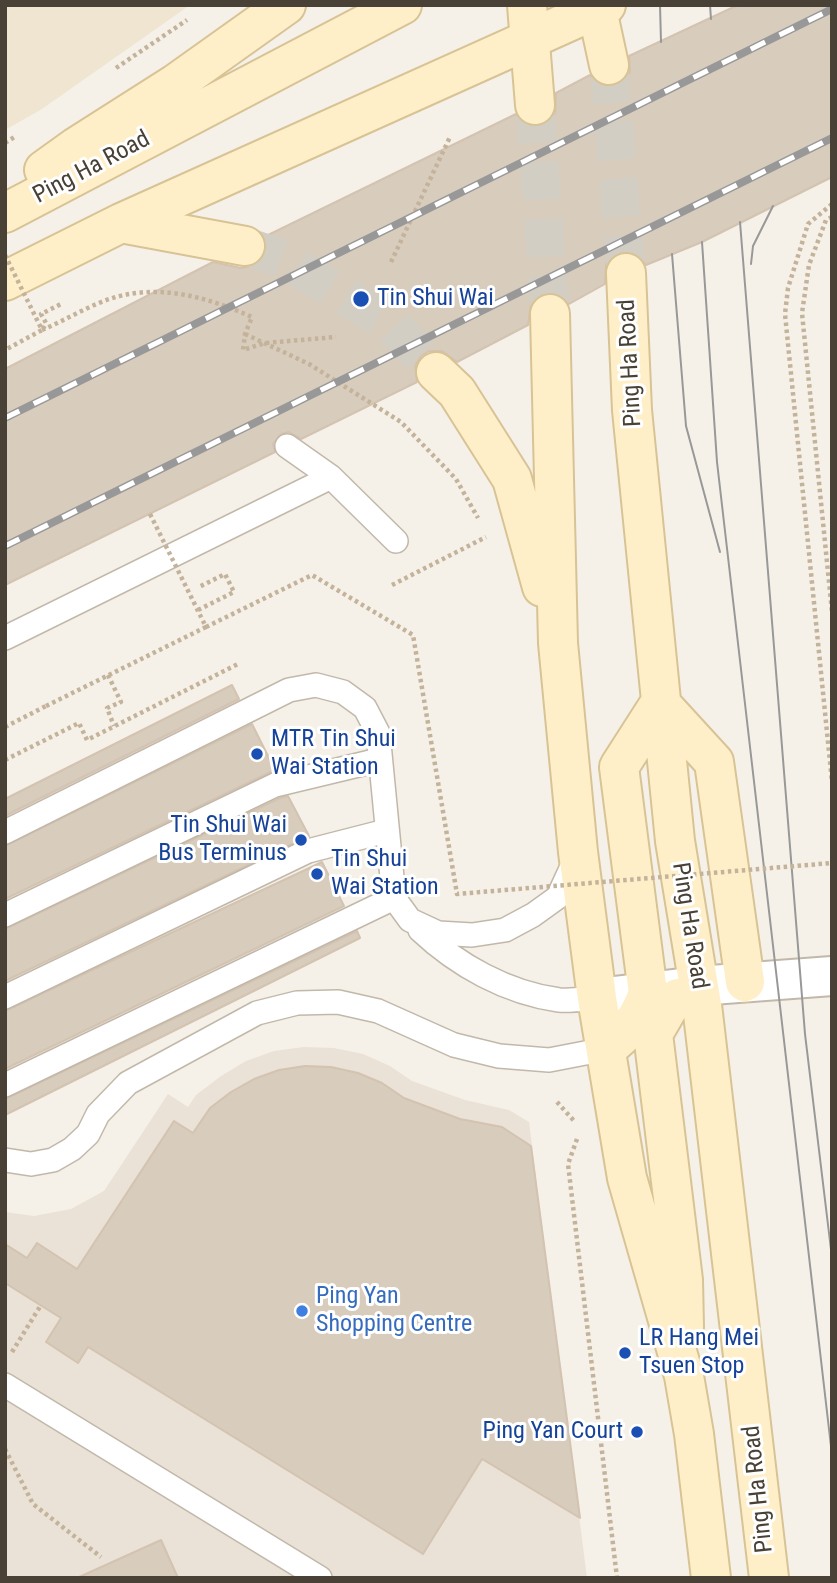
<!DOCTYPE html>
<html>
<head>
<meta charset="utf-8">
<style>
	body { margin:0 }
	#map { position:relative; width:837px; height:1583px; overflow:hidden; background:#f5f1e8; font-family:"Roboto Condensed",sans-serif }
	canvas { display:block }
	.frame { position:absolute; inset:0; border:7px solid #494136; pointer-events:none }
</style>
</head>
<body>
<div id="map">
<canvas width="837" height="1583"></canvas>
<div class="frame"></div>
</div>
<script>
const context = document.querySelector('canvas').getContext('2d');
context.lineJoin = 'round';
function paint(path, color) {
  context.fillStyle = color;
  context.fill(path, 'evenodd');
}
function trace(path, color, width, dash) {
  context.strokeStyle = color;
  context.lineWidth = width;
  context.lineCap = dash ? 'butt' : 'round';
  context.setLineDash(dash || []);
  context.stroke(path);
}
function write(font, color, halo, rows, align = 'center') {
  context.font = font + ' "Roboto Condensed",sans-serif';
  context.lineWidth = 6;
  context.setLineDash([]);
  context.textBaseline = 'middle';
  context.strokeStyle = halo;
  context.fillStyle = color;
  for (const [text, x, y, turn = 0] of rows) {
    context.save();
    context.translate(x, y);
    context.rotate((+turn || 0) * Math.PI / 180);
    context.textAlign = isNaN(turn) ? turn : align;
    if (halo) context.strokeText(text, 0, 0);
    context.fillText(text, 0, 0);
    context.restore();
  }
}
const residential = new Path2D(`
	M304,1047L334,1048L363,1054L390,1066L412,1081L465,1100L509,1110L529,1122L587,1578H5V1212L34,1216L71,1209L104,1191L168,1094L188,1107L196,1095L221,1076L246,1061L274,1051Z`);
const education = new Path2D(`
	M5,5H190L42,109L5,130Z`);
const building = new Path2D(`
	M738,5H832V177L702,242L646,265L635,253L624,251L615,254L606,264L605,284L569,304L560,295L550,292L539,295L531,304L528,325L457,362L442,351H429L421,356L415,366L417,382L301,439L289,432L281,434L273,444L275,452L5,585V369L213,262L241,268L253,266L262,260L266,251L264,237L516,114L526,125L537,127L547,123L555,114L556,93L590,75L593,80L602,86H614L623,82L630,72L629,56Z
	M232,685L239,699L5,816V799Z
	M252,724L275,770L5,899V846Z
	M288,796L309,836L5,981V929L280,798Z
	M322,862L344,906L5,1069V1011Z
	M357,931L360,938L5,1115V1099Z
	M305,1066L331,1067L358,1073L382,1083L404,1098L460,1119L502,1127L531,1146L580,1518L482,1459L423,1554L88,1347L78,1363L46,1342L61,1318L5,1283V1244L27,1258L37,1243L77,1269L174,1121L193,1133L210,1108L231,1092L254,1079L279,1070Z
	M161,1540L178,1578H77Z`);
const secondaryTunnel = new Path2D(`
	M609,65L626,273
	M535,105L550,314
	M245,246L283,259L391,324L436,372`);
const path = new Path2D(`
	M116,68L187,20
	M5,143L16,136
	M832,204L808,224L788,288L785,314L832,782
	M832,217L826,220L809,265L802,313L832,612
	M391,262L450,137
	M43,329L46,323L41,314L63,303
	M42,330C66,320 91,304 116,297C163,284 209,298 252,317L245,334L243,350L265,343L336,337
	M245,334L309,364L401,422L456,479L478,518
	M392,585L486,537
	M198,610L234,592L225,574L199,587
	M108,675L121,702L107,708L114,726
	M5,727L46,706
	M5,760L79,723L87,740L238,664
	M557,1102L575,1122
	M577,1139L568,1164L617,1578
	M12,1352L41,1305
	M5,1449L33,1504L101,1557`);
const lane = new Path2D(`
	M287,446L331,477L396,541
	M5,638L331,477
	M5,832L289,690L316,685L343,692L365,708L378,733L394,898L410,920L438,933L472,935L505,930L533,915L558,897L576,858
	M5,915L275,785L379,760
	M420,930C457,965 507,993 559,1000C571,1001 585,999 597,998
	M5,997L308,851L386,831
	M5,1085L394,898
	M5,1160L31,1164L53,1160L72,1149L88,1134L98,1114L128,1083L257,1013L297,1003L338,1002L378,1011L454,1045L499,1056L549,1060L606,1049
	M5,1385L320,1578`);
const street = new Path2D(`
	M597,998L698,986L832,976`);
const secondary = new Path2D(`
	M527,5L535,105
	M596,5L609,65
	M44,170L76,147L175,84L286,5
	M5,213L402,5
	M121,223L245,246
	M626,273L632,410L675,841L702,1005L769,1578
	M5,281L121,223L606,5
	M550,314L558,643L578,852L597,998L627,1178L684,1376L694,1434L711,1578
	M436,372L457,392L512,479L542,587
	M678,998L671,1003L653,1034L683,1280L684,1327
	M606,1049C628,1032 638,1020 648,993L619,767L660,703L714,762L745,982`);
const tram = new Path2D(`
	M660,5L661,42
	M710,5L711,19
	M740,222L805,1034L832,1258
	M702,242L717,462L832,1455
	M672,254L686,426L720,552
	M751,264L753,246L773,206`);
const rail = new Path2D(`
	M5,418L832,9
	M5,546L832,138`);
const pathBridge = new Path2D(`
	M5,255L42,330L5,350
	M206,627L312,575L413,635L457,894L832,863
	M46,706L206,627L150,514`);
const markers = [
	[361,299,9,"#1a4fb4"],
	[257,754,7,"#1a4fb4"],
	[301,840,7,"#1a4fb4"],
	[317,874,7,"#1a4fb4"],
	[302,1311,7,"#3f7fe0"],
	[625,1353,7,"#1a4fb4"],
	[637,1432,7,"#1a4fb4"]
];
const streetNames = [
	["Ping Ha Road",92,168,-28],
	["Ping Ha Road",631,363,-93],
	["Ping Ha Road",689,926,81],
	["Ping Ha Road",759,1489,-96]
];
const transitNames = [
	["Tin Shui Wai",377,299],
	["MTR Tin Shui",271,740],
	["Wai Station",271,768],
	["Tin Shui Wai",287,826,"right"],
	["Bus Terminus",287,854,"right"],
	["Tin Shui",331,860],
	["Wai Station",331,888],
	["LR Hang Mei",639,1339],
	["Tsuen Stop",639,1367],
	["Ping Yan Court",623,1432,"right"]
];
const shopNames = [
	["Ping Yan",316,1297],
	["Shopping Centre",316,1325]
];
paint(residential, '#eae2d6');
paint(education, '#efe5d1');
paint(building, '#d8ccbd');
trace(building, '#d3c3b0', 2);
trace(secondaryTunnel, '#d3cec4', 38, [38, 19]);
trace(lane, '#c2b8aa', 26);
trace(street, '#c2b8aa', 42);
trace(secondary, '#d8c395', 42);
trace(path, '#c4b39a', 4.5, [3.5, 3.5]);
trace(lane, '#fff', 23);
trace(street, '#fff', 38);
trace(secondary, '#ffefc9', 38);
trace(tram, '#989898', 2);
trace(rail, '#989898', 8);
trace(rail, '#fff', 5, [16]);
trace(pathBridge, '#c4b39a', 4.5, [3.5, 3.5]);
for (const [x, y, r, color] of markers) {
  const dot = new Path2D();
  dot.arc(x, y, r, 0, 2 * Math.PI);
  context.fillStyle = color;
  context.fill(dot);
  trace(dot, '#fff', 2.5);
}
write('24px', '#494136', '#fff', streetNames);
write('24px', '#164399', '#fff', transitNames, 'left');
write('24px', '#366cbe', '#fff', shopNames, 'left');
</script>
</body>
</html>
